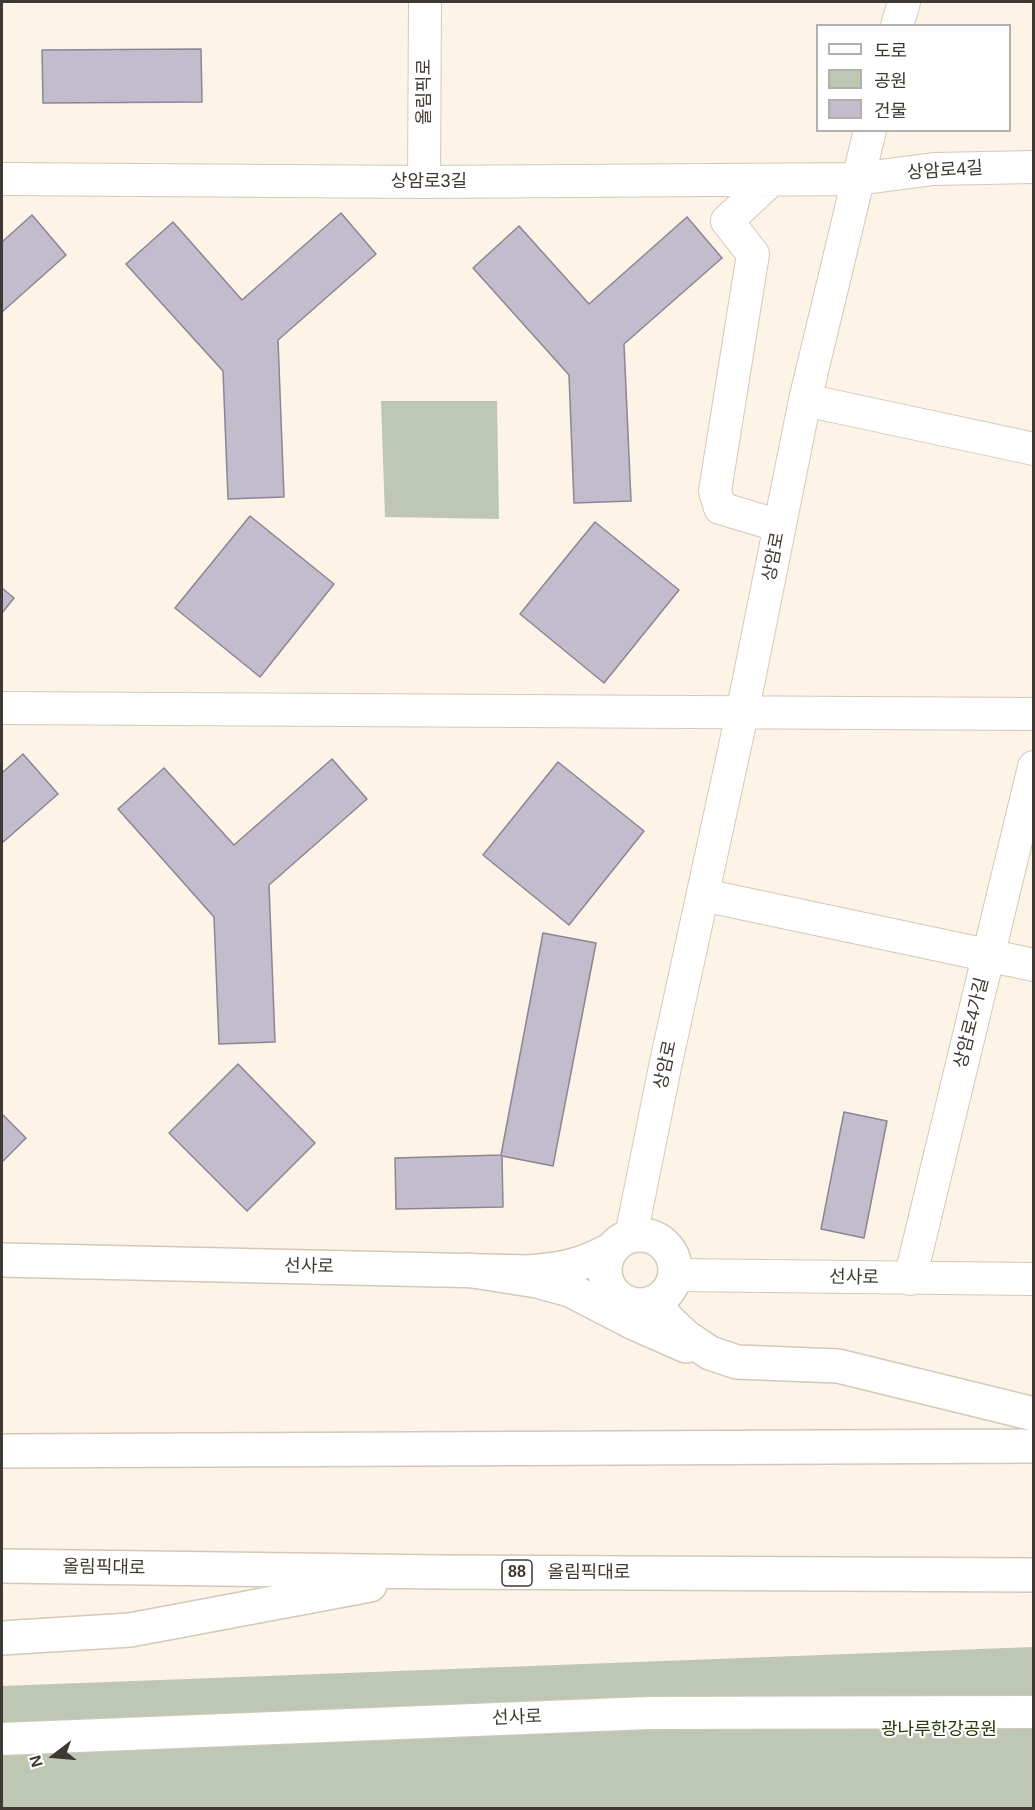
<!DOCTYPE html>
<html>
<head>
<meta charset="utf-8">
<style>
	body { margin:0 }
	#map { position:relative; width:1035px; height:1810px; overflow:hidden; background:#fdf3e6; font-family:Helvetica,"Noto Sans KR",sans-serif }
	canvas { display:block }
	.frame { position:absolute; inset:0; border:3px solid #3e3933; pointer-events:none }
	.legend { position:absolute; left:816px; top:24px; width:195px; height:108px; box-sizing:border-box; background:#fff; border:2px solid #b2b0ad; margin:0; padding:8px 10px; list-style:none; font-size:18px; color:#3e3933 }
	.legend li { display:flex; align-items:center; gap:12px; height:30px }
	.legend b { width:30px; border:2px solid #b2b0ad }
	.north { position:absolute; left:24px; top:1726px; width:60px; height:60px; -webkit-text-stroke:4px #fff; paint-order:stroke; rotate:254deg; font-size:16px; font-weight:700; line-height:24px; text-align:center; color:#3e3933 }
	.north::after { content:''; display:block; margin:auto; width:21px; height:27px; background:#3e3933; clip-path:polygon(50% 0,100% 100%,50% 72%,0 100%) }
</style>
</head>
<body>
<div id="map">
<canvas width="1035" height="1810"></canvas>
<div class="frame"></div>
<ul class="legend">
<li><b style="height:8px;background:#fff"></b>도로</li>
<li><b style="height:16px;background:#bec7b3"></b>공원</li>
<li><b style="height:16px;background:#c3bccd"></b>건물</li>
</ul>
<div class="north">N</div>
</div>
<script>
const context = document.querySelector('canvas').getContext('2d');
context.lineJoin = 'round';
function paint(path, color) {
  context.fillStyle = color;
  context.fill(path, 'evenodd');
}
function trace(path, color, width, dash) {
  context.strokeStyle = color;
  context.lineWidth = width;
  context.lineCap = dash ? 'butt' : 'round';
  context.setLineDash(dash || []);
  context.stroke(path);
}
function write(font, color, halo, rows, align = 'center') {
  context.font = font + ' Helvetica,"Noto Sans KR",sans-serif';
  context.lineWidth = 4.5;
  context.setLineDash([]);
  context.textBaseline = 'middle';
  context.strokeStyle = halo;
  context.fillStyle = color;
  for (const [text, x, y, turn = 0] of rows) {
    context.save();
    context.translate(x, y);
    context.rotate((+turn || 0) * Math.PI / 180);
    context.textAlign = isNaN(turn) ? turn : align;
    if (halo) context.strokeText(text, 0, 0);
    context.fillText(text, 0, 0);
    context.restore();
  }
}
const green = new Path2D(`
	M381,401H497L499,519L385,517Z
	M1033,1647V1808H2V1686Z`);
const building = new Path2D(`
	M201,49L202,102L43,103L42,50Z
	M341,213L376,254L278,340L284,497L228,499L223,371L126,264L173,222L242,300Z
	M32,215L66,255L2,312V242Z
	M687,217L722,258L624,344L631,501L574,503L569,375L473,268L519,226L589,304Z
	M250,516L334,584L260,677L175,608Z
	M595,522L679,590L604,683L520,614Z
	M2,588L14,598L2,613Z
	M23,754L58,794L2,843V773Z
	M332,759L367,799L269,885L275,1042L219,1044L214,917L118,809L164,768L234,845Z
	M558,762L644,831L569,925L483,855Z
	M543,933L596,943L553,1166L502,1156L503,1207L396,1209L395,1158L501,1155Z
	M238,1064L315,1143L247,1211L169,1133Z
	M844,1112L887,1121L864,1238L821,1229Z
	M2,1114L26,1138L2,1162Z`);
const minor = new Path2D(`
	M897,26L904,2
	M2,179L424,182L857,179L934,169L1034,167
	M771,180L727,221L753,254L715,491L720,508L780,526
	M424,182L425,2
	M805,400L1034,449
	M2,708L1034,714
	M703,895L1034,965
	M631,1236L665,1067L742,714L805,400L870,130
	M675,1275L1034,1279
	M910,1279L1034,767
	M2,1739L648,1713L1034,1712`);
const major = new Path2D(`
	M605 1270a35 35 0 1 1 70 0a35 35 0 1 1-70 0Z
	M2,1260L529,1272C563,1269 581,1266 612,1249`);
const highway = new Path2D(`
	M467,1270L537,1281L570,1290L636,1324L686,1346
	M656,1302L667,1319L686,1337L710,1353L737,1362L838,1366L1034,1414
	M2,1451L1034,1446
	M2,1566L440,1572L1034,1575
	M2,1638L130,1630L370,1585`);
const shields = [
	[517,1573,30]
];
const shieldNames = [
	["88",517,1573]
];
const streetNames = [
	["올림픽로",425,92,-90],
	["상암로4길",945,171,-4],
	["상암로3길",429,182],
	["상암로",774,557,-79],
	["상암로4가길",972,1023,-76],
	["상암로",666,1065,-78],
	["선사로",309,1267,1],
	["선사로",854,1278,1],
	["올림픽대로",104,1568,1],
	["올림픽대로",589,1573],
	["선사로",517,1718,-2]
];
const parkNames = [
	["광나루한강공원",939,1730]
];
paint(green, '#bec7b3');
paint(building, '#c3bccd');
trace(building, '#8c8595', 1.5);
trace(minor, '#d4c8b9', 34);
trace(major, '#d4c8b9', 36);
trace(highway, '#d4c8b9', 36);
trace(minor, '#fff', 32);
trace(major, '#fff', 33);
trace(highway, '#fff', 33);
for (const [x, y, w] of shields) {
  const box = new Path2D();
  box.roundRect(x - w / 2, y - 13, w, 26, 4.5);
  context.fillStyle = '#fff';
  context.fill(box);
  trace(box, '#3e3933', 1.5);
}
write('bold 16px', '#3e3933', null, shieldNames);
write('18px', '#3e3933', '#fff', streetNames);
write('18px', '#29390b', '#fff', parkNames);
</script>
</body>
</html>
